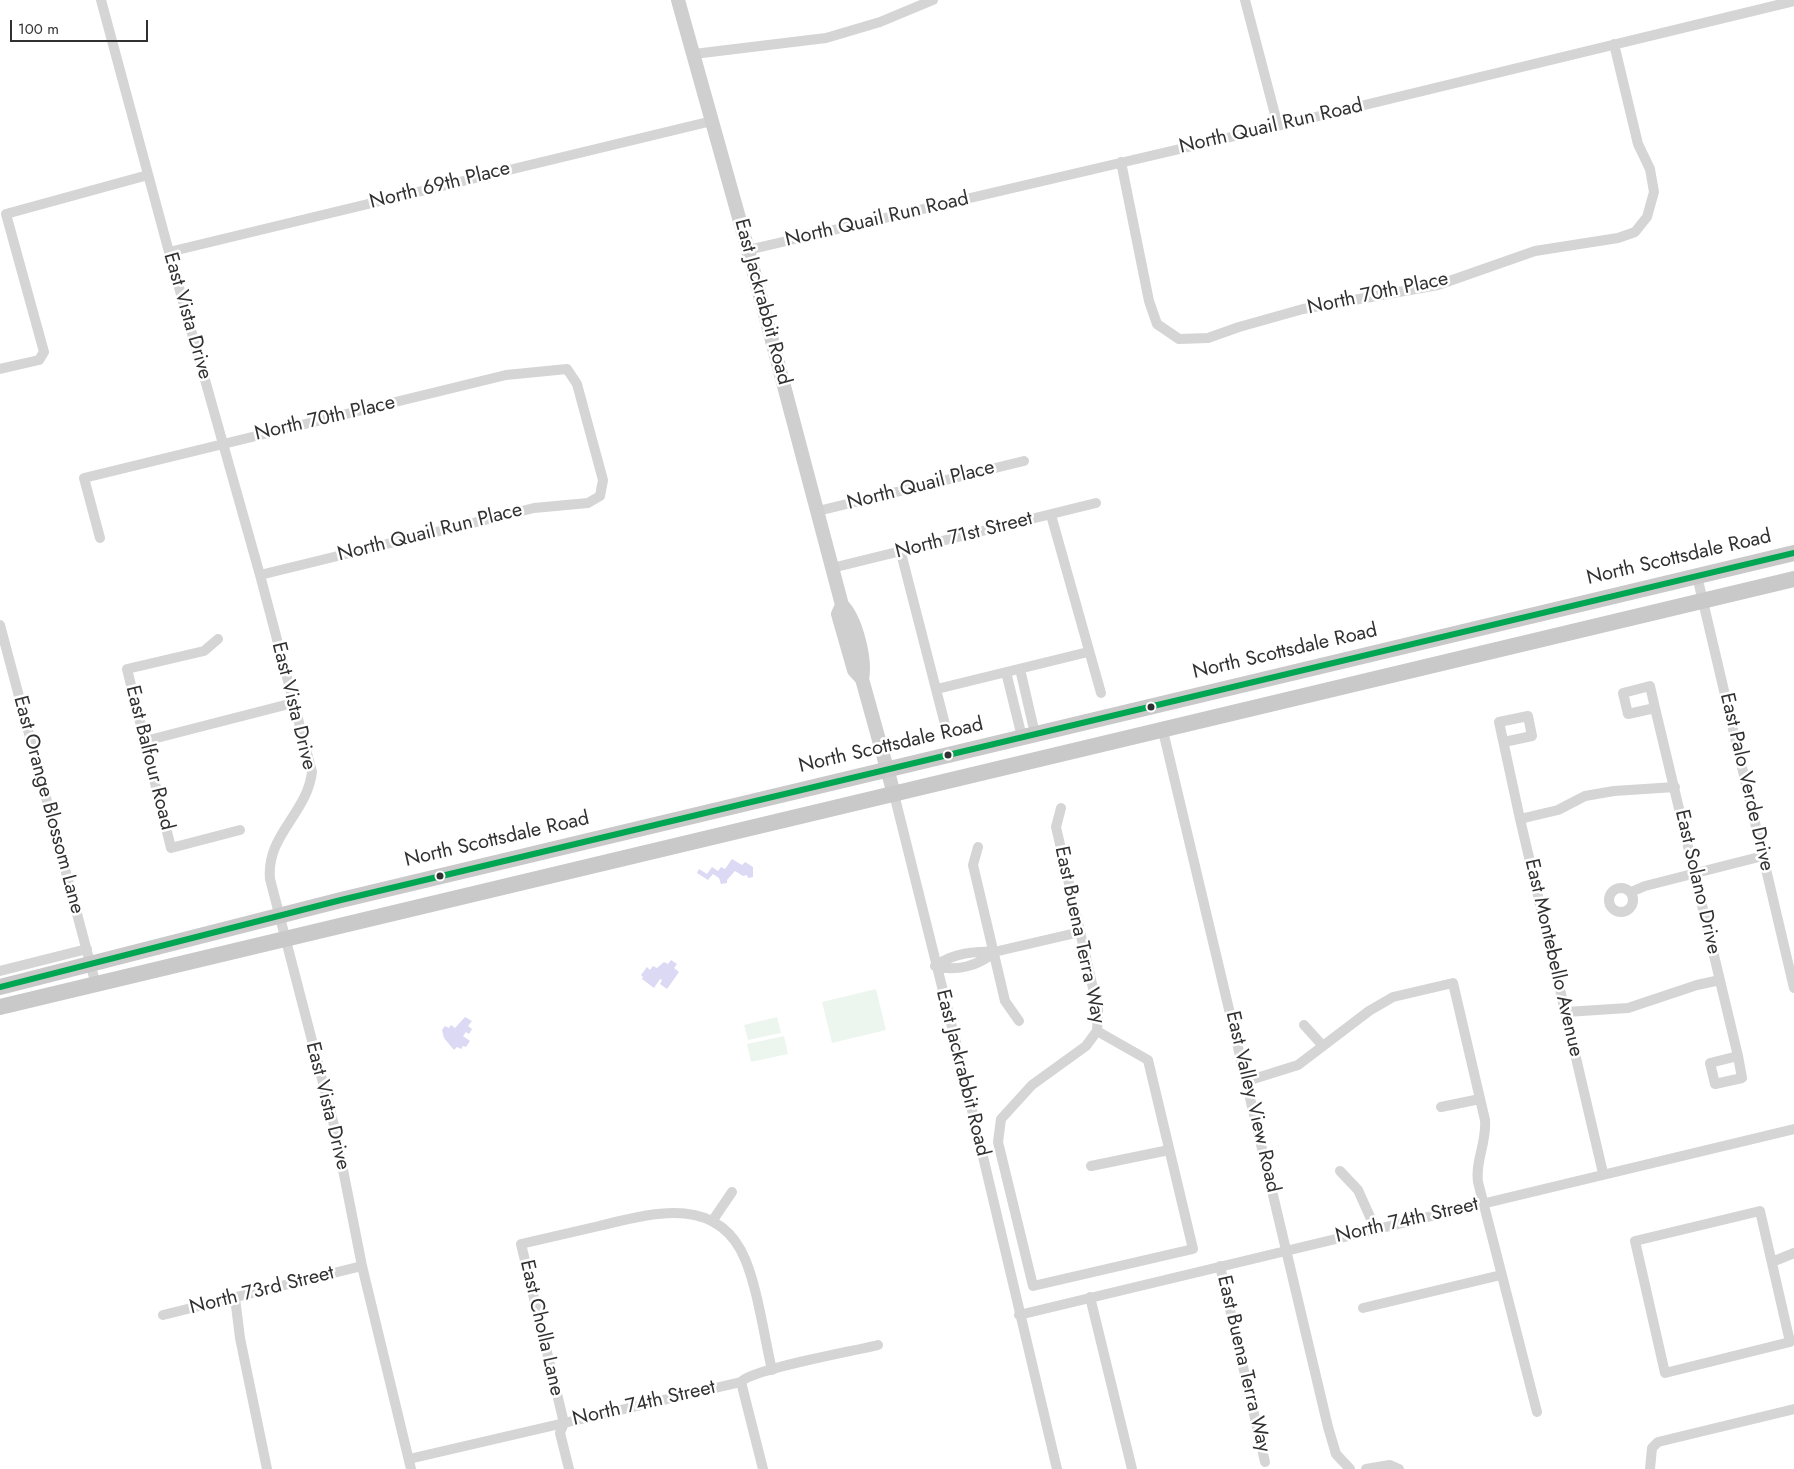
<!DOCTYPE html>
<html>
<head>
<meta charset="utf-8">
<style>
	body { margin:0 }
	#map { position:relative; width:1794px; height:1469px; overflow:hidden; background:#fff; font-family:Jost,sans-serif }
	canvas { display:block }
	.scale { position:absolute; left:10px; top:20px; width:138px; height:22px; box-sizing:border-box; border:2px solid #313131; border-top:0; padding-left:6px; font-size:15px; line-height:18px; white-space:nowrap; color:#313131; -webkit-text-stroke:4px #fff; paint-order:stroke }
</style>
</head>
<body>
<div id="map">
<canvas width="1794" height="1469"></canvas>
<div class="scale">100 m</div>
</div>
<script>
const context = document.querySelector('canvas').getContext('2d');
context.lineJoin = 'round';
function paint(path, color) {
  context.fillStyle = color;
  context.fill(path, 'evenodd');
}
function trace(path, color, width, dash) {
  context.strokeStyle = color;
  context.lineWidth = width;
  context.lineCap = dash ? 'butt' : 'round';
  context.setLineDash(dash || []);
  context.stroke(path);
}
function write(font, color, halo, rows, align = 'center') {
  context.font = font + ' Jost,sans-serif';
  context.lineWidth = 5;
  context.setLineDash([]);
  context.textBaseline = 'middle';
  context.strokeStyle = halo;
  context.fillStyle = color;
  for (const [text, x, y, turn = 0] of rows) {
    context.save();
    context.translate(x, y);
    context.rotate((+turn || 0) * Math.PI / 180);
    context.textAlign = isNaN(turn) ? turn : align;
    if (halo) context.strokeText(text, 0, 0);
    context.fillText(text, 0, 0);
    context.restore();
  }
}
const green = new Path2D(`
	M876,989L886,1030L832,1043L822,1002Z
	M777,1017L781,1033L748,1040L744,1025Z
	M784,1036L788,1054L751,1062L747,1044Z`);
const water = new Path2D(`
	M732,859L742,865L745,862L753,867V877L748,878L747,875L743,876L735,871L727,880V883L721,884L719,878L713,874L708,880L697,873L699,869L707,874L712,867L718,871L721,867L725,869Z
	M671,960L677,964L674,968L679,972L667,989L660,984L662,980L660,979L654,988L642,979L643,977L641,975L647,967L650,970L653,966L657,968L664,962L668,964Z
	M465,1017L472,1021L468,1026L472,1029L469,1034L466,1032L463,1036L470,1041L466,1047L463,1046L461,1049L457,1047L454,1050L444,1038L442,1030L445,1026L449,1028L451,1025L455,1028Z`);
const street = new Path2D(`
	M101,0L169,252L260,575L312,772C307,814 266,835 270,879L335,1129L362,1266L411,1469
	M1245,0L1278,126
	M694,54L826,38L880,22L933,0
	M1121,162L1149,301L1157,324L1179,339L1208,338L1239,327L1303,309L1438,285L1535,251L1618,238L1635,232L1647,217L1654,192L1650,169L1638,144L1614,44
	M748,250L1278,126L1794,1
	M169,252L712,121
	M0,369L39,360L44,352L6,214L148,175
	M818,511L1024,461
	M1051,515L1101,693
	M100,538L84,478L506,375L567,369L577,384L603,480L600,496L588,503L534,508L260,575
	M901,553L947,732
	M832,568L1096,503
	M1697,576L1794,988
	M0,625L96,985
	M218,639L204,651L127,669L171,848L240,830
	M1020,669L1035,734
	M1006,672L1022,737
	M1650,686L1655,708L1628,714L1623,693Z
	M937,689L1088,652
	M1655,708L1738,1056L1742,1078L1715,1084L1710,1063L1738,1056
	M1163,731L1328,1427L1336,1454L1350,1469
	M145,741L293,703
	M1504,742L1532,736L1528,716L1499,722L1520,819L1603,1173
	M894,794L958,1051L1057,1469
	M1061,808L1056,827L1098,1010L1097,1031
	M1520,819L1558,810L1585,796L1614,791L1675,787
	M978,847L973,865L1005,1001L1019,1021
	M1609 900a12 12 0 1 1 24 0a12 12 0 1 1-24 0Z
	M1631,892L1645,886L1763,856
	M935,966C952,954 974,951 994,952L1080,932
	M935,966C955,972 979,966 994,952
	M0,971L87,949
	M1566,1012L1628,1008L1697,985L1720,980
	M1304,1025L1323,1046
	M1097,1031L1148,1060L1193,1249L1033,1286L998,1142L1001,1119L1032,1085L1086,1046Z
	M1247,1081L1298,1065L1369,1011L1393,997L1453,983L1485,1120C1487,1142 1475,1161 1478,1182L1537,1412
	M1441,1107L1480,1099
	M1091,1166L1169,1150
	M1340,1171L1358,1190L1375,1228
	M1760,1211L1790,1342L1665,1373L1635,1241Z
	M713,1220L732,1192
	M1772,1262L1794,1253
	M1220,1266L1265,1462
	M1090,1297L1132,1469
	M235,1298L240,1338L267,1469
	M1363,1308L1501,1275
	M163,1315L362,1266
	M1019,1315L1794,1129
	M741,1382L763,1469
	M409,1459L741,1382C752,1369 855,1351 878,1345
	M569,1469L560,1433L564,1423L521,1244C547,1238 573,1232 599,1226C652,1213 718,1194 745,1259C758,1290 764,1336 772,1370
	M1366,1469L1390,1465L1399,1469
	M1650,1469L1652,1448L1658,1442L1794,1409`);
const secondary = new Path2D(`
	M678,0L748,250L842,605C856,619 866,660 862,679L894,794
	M842,605L838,614L854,670L862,679`);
const primary = new Path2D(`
	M0,987L341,900L1794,553
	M0,1007L1794,579`);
const bus1 = new Path2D(`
	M0,987L341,900L1794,553`);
const markers = [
	[1151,707,4.5,"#313131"],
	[948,755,4.5,"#313131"],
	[440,876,4.5,"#313131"]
];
const streetNames = [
	["North Quail Run Road",1271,127,-13],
	["North 69th Place",440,186,-14],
	["North Quail Run Road",877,220,-13],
	["North 70th Place",1378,294,-12],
	["East Jackrabbit Road",762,302,75],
	["East Vista Drive",187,316,74],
	["North 70th Place",325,419,-13],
	["North Quail Place",921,486,-14],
	["North Quail Run Place",430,533,-14],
	["North 71st Street",964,536,-14],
	["North Scottsdale Road",1679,558,-13],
	["North Scottsdale Road",1285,652,-13],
	["East Vista Drive",293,706,76],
	["North Scottsdale Road",891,746,-13],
	["East Balfour Road",149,758,76],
	["East Palo Verde Drive",1746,782,77],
	["East Orange Blossom Lane",48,805,75],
	["North Scottsdale Road",497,840,-13],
	["East Solano Drive",1697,882,77],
	["East Buena Terra Way",1079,935,78],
	["East Montebello Avenue",1553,958,77],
	["East Jackrabbit Road",962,1073,76],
	["East Valley View Road",1252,1102,77],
	["East Vista Drive",327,1106,76],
	["North 74th Street",1407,1221,-13],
	["North 73rd Street",262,1291,-14],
	["East Cholla Lane",541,1328,77],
	["East Buena Terra Way",1243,1364,77],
	["North 74th Street",644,1404,-13]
];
paint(green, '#edf6ee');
paint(water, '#dbd9f4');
trace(street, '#d5d5d5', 10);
trace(secondary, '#cfcfcf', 14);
trace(primary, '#c9c9c9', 16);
trace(bus1, '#00a651', 6);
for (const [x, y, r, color] of markers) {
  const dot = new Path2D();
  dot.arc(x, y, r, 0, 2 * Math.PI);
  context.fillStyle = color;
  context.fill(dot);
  trace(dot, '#fff', 2);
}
write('20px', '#313131', '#fff', streetNames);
</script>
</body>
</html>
